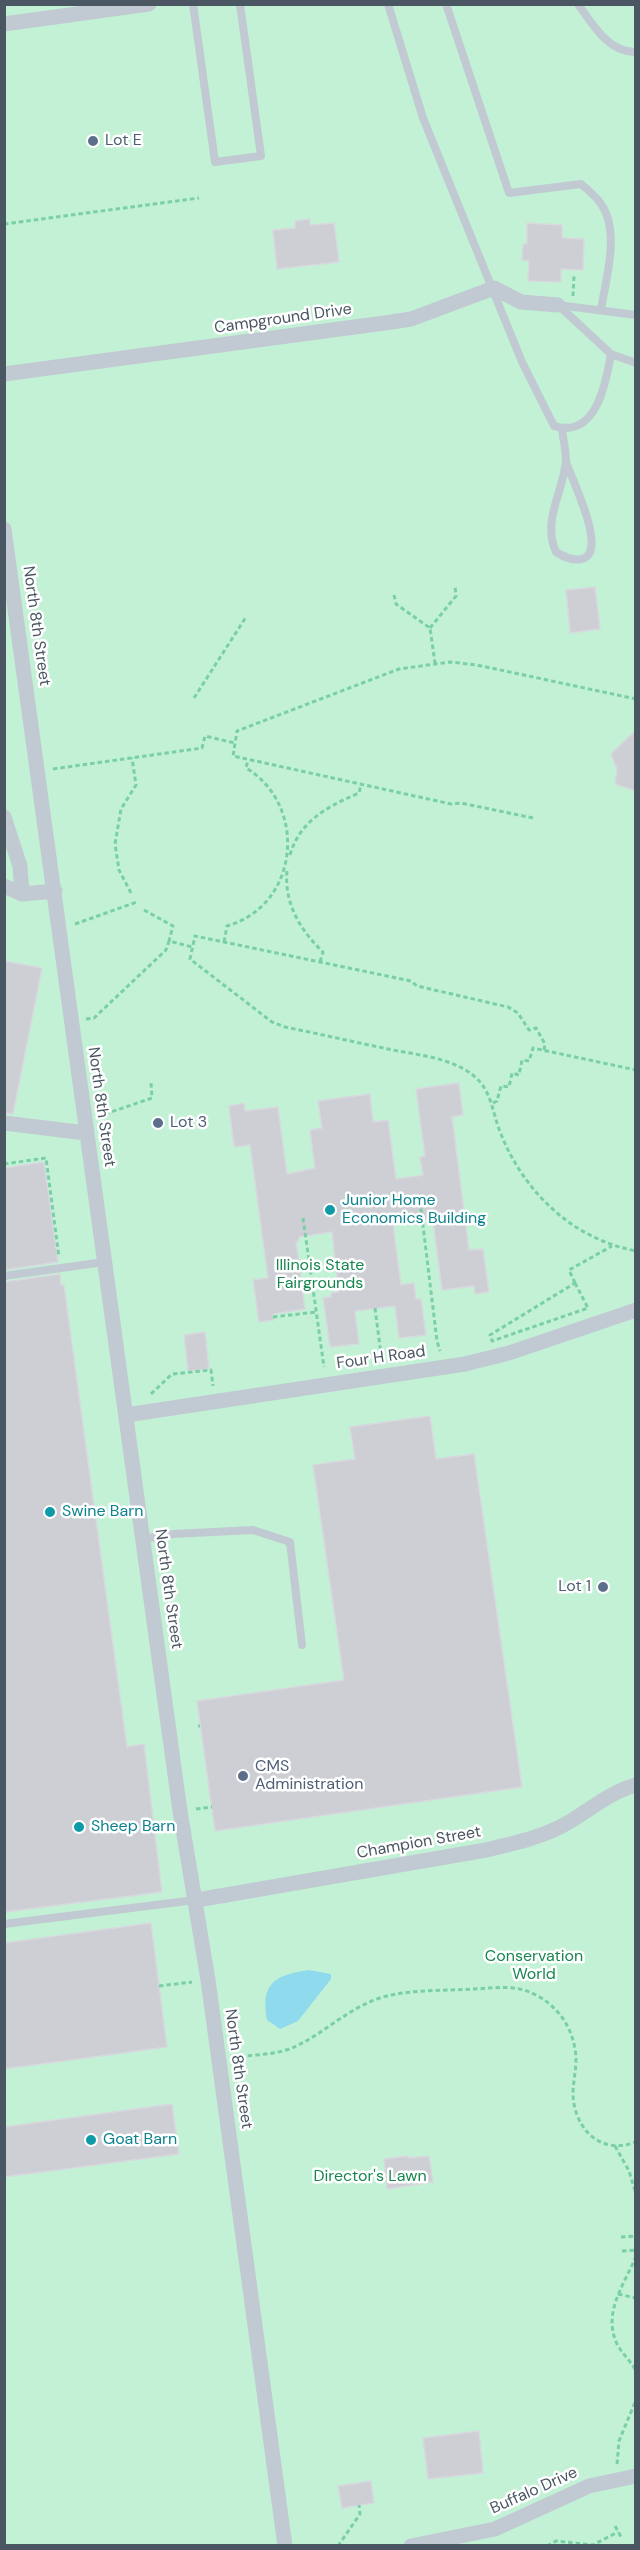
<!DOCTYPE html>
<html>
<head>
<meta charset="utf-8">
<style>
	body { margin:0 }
	#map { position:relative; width:640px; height:2550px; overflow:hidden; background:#f5f3f3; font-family:"DM Sans",sans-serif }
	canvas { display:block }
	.frame { position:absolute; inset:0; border:6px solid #4a5661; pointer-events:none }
</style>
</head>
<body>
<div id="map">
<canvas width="640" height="2550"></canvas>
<div class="frame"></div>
</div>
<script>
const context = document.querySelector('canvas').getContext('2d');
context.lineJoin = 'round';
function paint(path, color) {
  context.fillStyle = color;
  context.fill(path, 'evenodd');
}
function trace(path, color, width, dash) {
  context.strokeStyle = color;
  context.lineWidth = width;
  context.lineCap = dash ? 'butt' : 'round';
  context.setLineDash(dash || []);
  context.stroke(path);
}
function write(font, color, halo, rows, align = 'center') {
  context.font = font + ' "DM Sans",sans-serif';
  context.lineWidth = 5;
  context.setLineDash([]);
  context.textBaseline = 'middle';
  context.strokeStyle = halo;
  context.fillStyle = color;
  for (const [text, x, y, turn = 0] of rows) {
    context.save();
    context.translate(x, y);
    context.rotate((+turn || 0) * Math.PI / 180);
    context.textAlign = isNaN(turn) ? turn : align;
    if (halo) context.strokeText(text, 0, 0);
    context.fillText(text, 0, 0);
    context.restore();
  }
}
const green = new Path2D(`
	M5,5H635V2545L5,2546Z`);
const water = new Path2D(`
	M309,1970L331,1974V1979L298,2021L280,2029L267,2020C260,1983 275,1975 309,1970Z`);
const building = new Path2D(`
	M310,219V225L334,223L339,262L277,269L273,230L295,228V221Z
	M527,223L562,225V238L584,239L583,270L561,269V282L528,281L529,261L522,260L523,244H527Z
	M595,587L600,629L570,633L566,590Z
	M636,730V791L615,784L617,769L611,754Z
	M4,961L42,968L13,1114L4,1113Z
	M459,1083L463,1115L452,1117L469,1250L483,1249L489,1292L475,1294L474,1286L442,1290L433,1221L429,1222V1219L393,1224L401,1285L414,1283L416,1299H421L426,1335L399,1338L395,1306L355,1311L359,1344L330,1347L323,1298L331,1297V1293L339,1292L332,1232L299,1237V1241H296L305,1309L273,1314L274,1320L259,1322L253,1280L268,1278L250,1145L234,1147L229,1106L244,1103L245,1111L278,1107L287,1174L315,1168L310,1130L322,1128L318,1101L370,1094L373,1122L388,1120L396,1179L423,1175L420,1157L425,1156L416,1089Z
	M44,1162L58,1262L4,1270V1168Z
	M60,1274L61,1285H64L127,1747L144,1744L162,1892L4,1912V1282Z
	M205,1332L209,1369L188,1371L184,1335Z
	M430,1416L436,1459L474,1454L522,1787L215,1831L197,1701L344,1680L313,1465L355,1459L350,1427Z
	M151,1923L167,2047L4,2069V1943Z
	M172,2104L179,2154L4,2177V2127Z
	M408,2156V2158L429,2156L433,2182L387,2189L384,2159Z
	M479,2431L483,2473L428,2479L423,2438Z
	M371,2481L374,2503L342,2508L338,2486Z`);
const path = new Path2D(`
	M4,224L199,198
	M573,296L574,276
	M394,595L396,604L430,628L435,663
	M430,628L456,596L455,586
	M194,698L246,617
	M53,769L202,748L205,736L235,743
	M533,818L461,803L451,804L233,756L237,731L399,669L450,662L477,665L636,699
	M290,855C300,820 329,806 359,793L361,784
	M287,871C284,903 300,930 323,952L320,962
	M131,893L119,870L115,844L121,809L136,785L132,758
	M144,910L173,926L169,941
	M75,924L137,902
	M224,942L227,926C300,905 308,805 246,768L248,760
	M86,1019L94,1018L166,950L169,941L192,947
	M544,1050L545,1044L536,1028L529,1030L518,1013L508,1007L417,986L411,981L195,936L190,959L272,1022L285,1027C320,1034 354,1042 388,1049C416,1055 451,1057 474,1076C491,1090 492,1110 499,1129C522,1190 570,1238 636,1251
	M493,1103L497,1101L501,1086L509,1087L512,1073L519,1075L522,1060L529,1061L533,1048L636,1070
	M105,1114L152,1098L151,1083
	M4,1164L46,1158L59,1257
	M420,1201L437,1341L440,1351
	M303,1218L324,1367
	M575,1283L588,1308L492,1341L490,1335Z
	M575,1283L569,1270L612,1246
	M375,1308L382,1362
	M273,1317L316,1312
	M151,1394L172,1374L211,1370L213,1386
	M198,1726H200
	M196,1809L212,1807
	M159,1986L192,1982
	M233,2057C252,2055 274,2055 292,2048C324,2034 349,2007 383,1997C413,1989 444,1991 474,1989C496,1988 516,1984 536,1995C557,2006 571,2025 575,2049C578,2064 573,2079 573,2094C574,2128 600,2156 636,2142
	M615,2146L629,2171L636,2194
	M621,2237L636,2236
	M622,2251L636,2250
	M636,2256C625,2284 602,2312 617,2344C622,2354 631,2361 636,2371
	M618,2294L636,2298
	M617,2464L619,2441L636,2400
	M615,2526L621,2537
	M338,2546L360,2514L359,2505
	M547,2546L556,2541L593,2545L618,2532`);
const service = new Path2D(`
	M193,4L215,162L261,156L240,4
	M388,4L423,118L522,362L554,426C596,439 606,383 611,354
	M446,4L509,193L581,184C587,189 593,194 598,200C622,228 606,277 601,310
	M578,4C592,24 609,53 636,52
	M636,315L558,305L611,354L636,363
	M562,428C563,439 566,451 566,461C563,492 542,521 556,552C564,557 572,561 582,559C609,552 571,479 566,461
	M4,1276L104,1262
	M143,1539L174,1534L253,1530L290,1542L302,1645
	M4,1924L195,1900`);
const minor = new Path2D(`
	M4,24L149,4
	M4,374L392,322L411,319L494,288L521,302L558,305
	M4,529L180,1811L208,1980L285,2546
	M4,817L20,866L22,894
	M4,886L22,894L55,891
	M4,1123L86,1133
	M126,1415L465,1364L509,1353L636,1310
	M197,1900L486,1850C510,1844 535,1839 558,1828C585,1815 606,1793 636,1785
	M411,2546L495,2529L589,2486L636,2476`);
const markers = [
	[93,141,6,"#5c6f8a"],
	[158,1123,6,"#5c6f8a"],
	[330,1210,6,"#0f9aa8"],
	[50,1512,6,"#0f9aa8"],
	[603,1587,6,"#5c6f8a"],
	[243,1776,6,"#5c6f8a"],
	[79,1827,6,"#0f9aa8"],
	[91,2140,6,"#0f9aa8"]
];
const serviceNames = [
	["Lot E",105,141],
	["Lot 3",170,1123],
	["Lot 1",591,1587,"right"],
	["CMS",255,1767],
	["Administration",255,1785]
];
const streetNames = [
	["Campground Drive",283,319,-8],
	["North 8th Street",36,626,82],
	["North 8th Street",101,1107,82],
	["Four H Road",381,1358,-8],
	["North 8th Street",168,1589,82],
	["Champion Street",419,1843,-10],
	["North 8th Street",238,2069,82],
	["Buffalo Drive",534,2491,-24]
];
const cultureNames = [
	["Junior Home",342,1201],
	["Economics Building",342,1219],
	["Swine Barn",62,1512],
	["Sheep Barn",91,1827],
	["Goat Barn",103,2140]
];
const parkNames = [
	["Illinois State",320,1266],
	["Fairgrounds",320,1284],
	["Conservation",534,1957],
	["World",534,1975],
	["Director's Lawn",370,2177]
];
paint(green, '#c3f1d5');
paint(water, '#90daee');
paint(building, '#cdcfd5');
trace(building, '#d7d9de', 1.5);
trace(path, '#7ad0a6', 3, [4.5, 3]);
trace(service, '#c1cad2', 8);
trace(minor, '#c1cad2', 15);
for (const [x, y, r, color] of markers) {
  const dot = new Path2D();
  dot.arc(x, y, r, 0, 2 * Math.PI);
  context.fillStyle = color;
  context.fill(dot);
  trace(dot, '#fff', 2);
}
write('16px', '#4e5e75', '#fff', serviceNames, 'left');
write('16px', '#4a5661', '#fff', streetNames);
write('16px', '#0d838f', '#fff', cultureNames, 'left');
write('16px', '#17864f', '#fff', parkNames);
</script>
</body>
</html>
